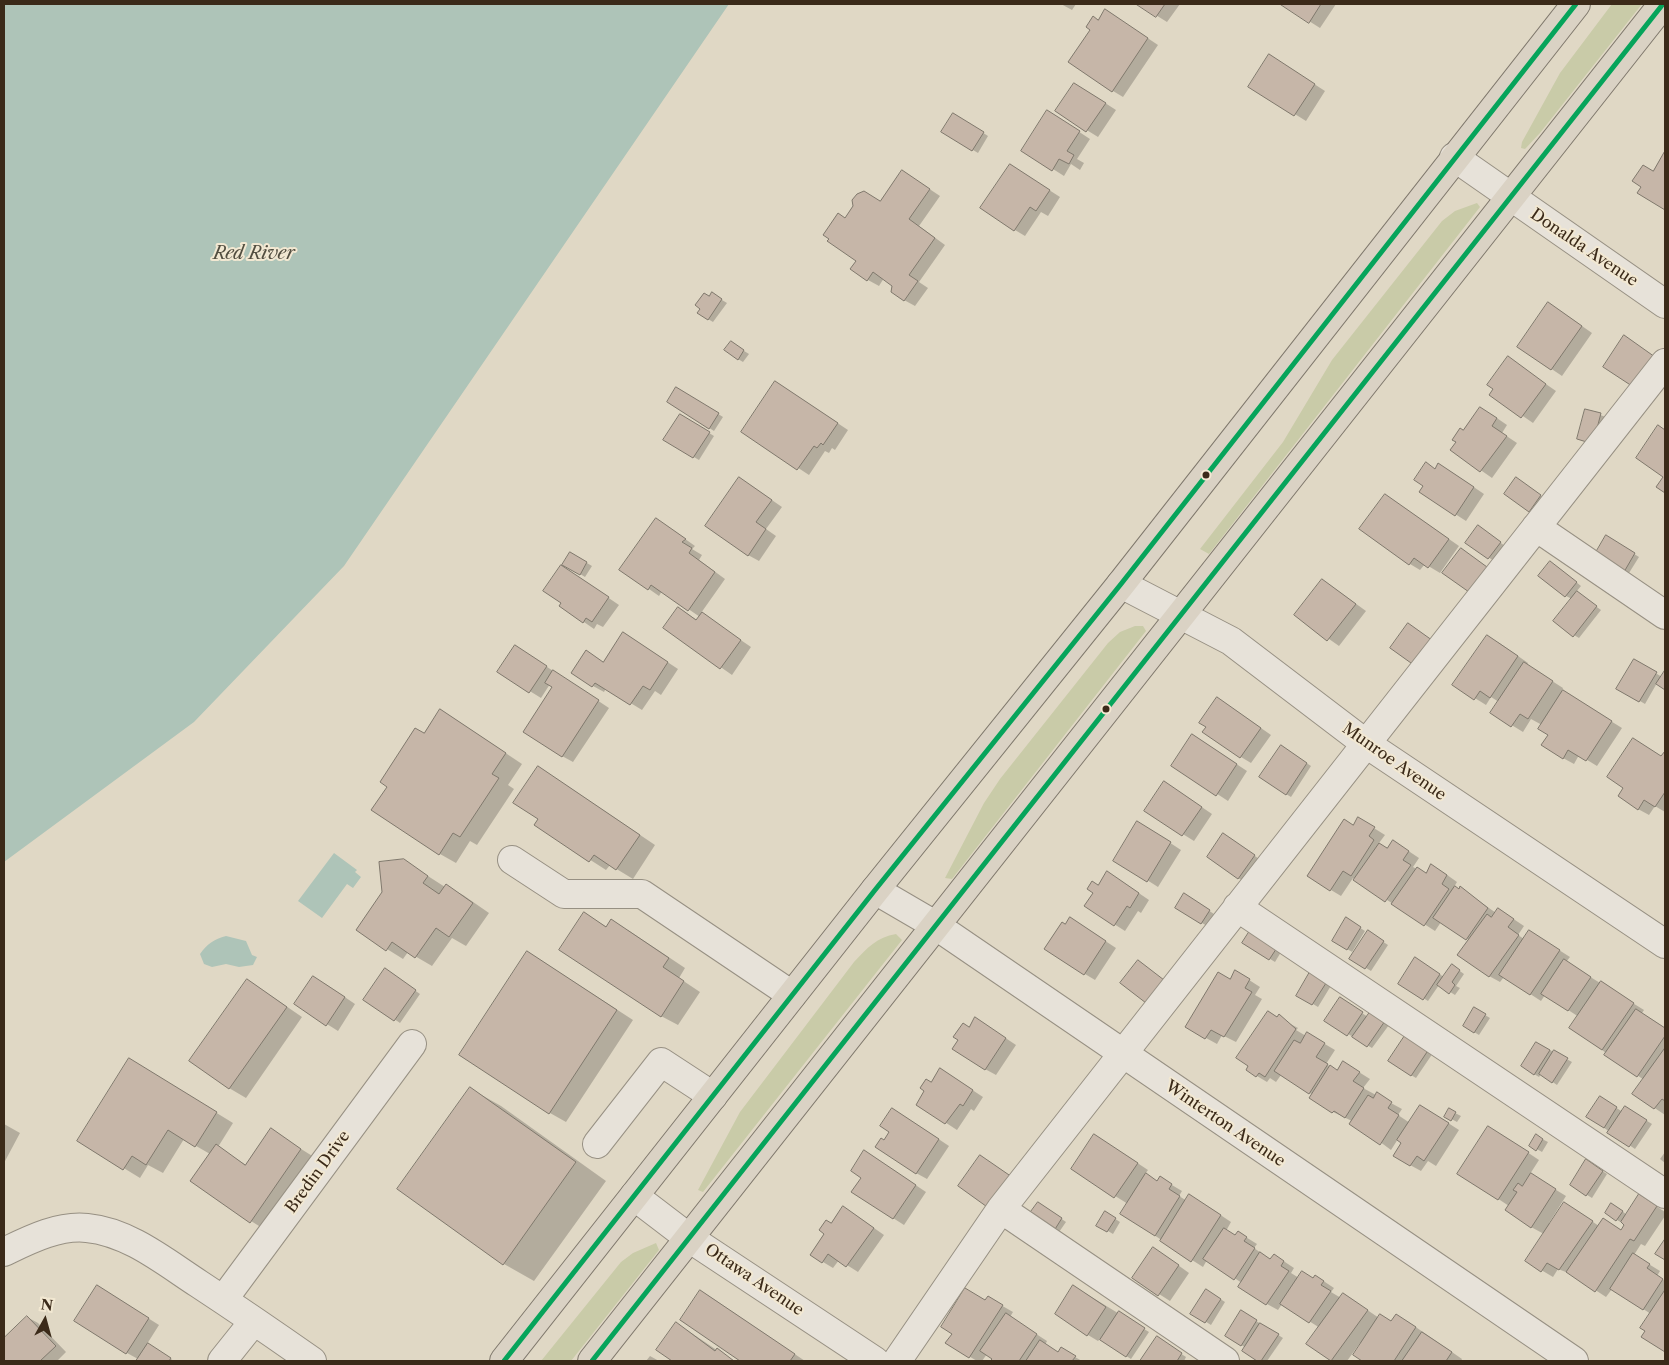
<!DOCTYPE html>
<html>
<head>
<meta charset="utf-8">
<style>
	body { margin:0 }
	#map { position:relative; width:1669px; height:1365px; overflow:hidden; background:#e0d8c5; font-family:"Libre Caslon Text",serif }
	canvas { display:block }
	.frame { position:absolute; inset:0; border:5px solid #3b2a19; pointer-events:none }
	.north { position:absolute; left:20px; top:1295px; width:50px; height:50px; -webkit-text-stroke:4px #f2e8d2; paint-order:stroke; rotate:7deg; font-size:14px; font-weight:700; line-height:20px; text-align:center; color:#3b2a19 }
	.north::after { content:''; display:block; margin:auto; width:18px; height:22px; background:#3b2a19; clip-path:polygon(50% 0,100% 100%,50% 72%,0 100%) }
</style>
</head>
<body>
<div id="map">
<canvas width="1669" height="1365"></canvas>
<div class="frame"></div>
<div class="north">N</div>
</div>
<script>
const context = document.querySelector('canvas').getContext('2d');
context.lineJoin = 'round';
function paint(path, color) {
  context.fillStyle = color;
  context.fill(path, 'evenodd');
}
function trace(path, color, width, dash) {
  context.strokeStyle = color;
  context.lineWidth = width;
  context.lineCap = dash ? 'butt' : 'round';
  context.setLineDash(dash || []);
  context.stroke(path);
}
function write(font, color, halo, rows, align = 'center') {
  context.font = font + ' "Libre Caslon Text",serif';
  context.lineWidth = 4;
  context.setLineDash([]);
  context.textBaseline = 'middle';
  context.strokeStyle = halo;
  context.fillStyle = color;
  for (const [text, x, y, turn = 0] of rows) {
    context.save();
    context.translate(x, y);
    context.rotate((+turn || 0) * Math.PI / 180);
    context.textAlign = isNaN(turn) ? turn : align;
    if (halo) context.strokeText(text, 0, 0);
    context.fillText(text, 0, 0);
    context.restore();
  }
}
const green = new Path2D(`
	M1612,4H1642L1540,133L1525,149L1521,148L1522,142L1560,73Z
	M1477,203L1480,207L1209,554L1200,549L1283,442L1332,360L1442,221L1455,211Z
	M1135,626H1143L1146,631L952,879L945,878L984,803L1000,779L1108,643L1120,632Z
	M896,934L902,940L703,1192L698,1190L740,1112L854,962C867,948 877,937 896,934Z
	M656,1243L659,1250L571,1361H541L621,1262L633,1253Z`);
const water = new Path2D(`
	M4,4H729L344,566L194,722L4,862Z
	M334,853L357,870L355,872L361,877L353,888L347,884L322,918L298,901Z
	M226,936L246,941L252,955L257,957L253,965L239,967L226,964L212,967L204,964L200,954C207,944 214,939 226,936Z`);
const shadow = new Path2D(`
	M1061,4H1076L1072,10Z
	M1138,4H1180L1167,22Z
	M1282,4H1336L1320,28Z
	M1116,17L1158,45L1123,97L1113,91L1091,30L1098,21Z
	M1280,62L1325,91L1306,121L1250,86Z
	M1085,90L1116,110L1098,137L1056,111Z
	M954,114L988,136L978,153L943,132Z
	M1058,118L1090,139L1077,159L1084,163L1080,170L1071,164L1064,176L1053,169Z
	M1665,153V208L1639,192Z
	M1021,172L1060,197L1048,216L1041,212L1025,236L1015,230Z
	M913,178L940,196L919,226L945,245L919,282L928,288L915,306L904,300L893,285L884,278L879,286L868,280L857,261L845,219L881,202Z
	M717,297L727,303L713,322L708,319L709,298Z
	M1559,310L1592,333L1562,376L1519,347Z
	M736,346L749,354L743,362L738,359Z
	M1508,358L1556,391L1533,423L1491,394Z
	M677,388L723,417L714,431L668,402Z
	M786,389L848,430L835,450L832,448L829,453L825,451L809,475L742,431Z
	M1585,410L1606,417L1599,446L1578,439Z
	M1491,414L1507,425L1502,433L1517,443L1492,478L1452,450L1464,431Z
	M680,415L714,436L699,460L665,440Z
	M1658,426L1665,430V491L1658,487L1665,476L1637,458Z
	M1436,470L1450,471L1484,494L1466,521L1421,492Z
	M1521,482L1545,499L1535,514L1530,511Z
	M750,485L782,507L766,529L776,536L759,561L748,555Z
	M1396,502L1459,546L1440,573L1425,564L1420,570L1410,564Z
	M667,526L695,546L692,549L702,555L699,560L725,579L701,613L751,647L732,675L665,628L679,608L697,620L700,617L662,591L659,596L649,589L621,570Z
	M1483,530L1505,546L1494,561L1467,543Z
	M1607,537L1639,557L1629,573L1597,554Z
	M570,553L592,566L585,577L564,564Z
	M1555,565L1581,586L1576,592L1601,610L1579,638L1574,635L1572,599L1566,596Z
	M572,573L619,605L603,627L597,624L594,629L561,606Z
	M1323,580L1366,611L1339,646L1295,615Z
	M634,640L678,669L661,695L655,691L642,710L606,688L604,692L593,686L597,658L604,663Z
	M1498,642L1528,663L1527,665L1563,688L1562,691L1622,728L1597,766L1579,755L1574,764L1563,758L1542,725L1531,719L1523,732L1492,713L1499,702L1491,697L1486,705L1454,685Z
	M526,653L609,708L573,762L562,756L554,687L550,684L541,698L499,672Z
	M1634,660L1662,677L1665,672V688L1657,683L1645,704L1618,688Z
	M1228,705L1271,735L1251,763L1241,757Z
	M456,720L522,764L508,785L514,789L477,845L470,841L456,863L440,854L424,735Z
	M1203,742L1247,771L1228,801L1173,765Z
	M1286,750L1311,766L1291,797L1286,794Z
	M1665,753V812L1655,806L1649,815L1638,809Z
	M554,777L655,845L633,879L610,865L606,870L536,825Z
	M1175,789L1212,814L1194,841L1146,811Z
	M1369,825L1385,835L1379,843L1388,849L1404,848L1419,858L1413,867L1426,874L1443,872L1457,882L1454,887L1459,890L1461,888L1496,913L1509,916L1524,926L1518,935L1524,939L1540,938L1570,957L1566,962L1644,1010L1642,1013L1665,1028V1115L1634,1094L1644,1080L1571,1028L1579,1017L1545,995L1541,1001L1504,977L1500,982L1489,976L1469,940L1441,922L1435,931L1353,878L1341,896L1331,890L1353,826Z
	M1149,829L1181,850L1158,887L1147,880Z
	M1229,837L1259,859L1243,881L1238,878Z
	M403,860L445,887L446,886L463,895L489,913L466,946L452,938L432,966L408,952L403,959L387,949Z
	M1118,879L1149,900L1141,913L1138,911L1125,931L1114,924L1099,886Z
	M1185,895L1214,914L1207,926L1177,908Z
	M584,913L607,927L628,930L685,968L679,978L700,992L678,1025L661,1016Z
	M1346,919L1365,931L1352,952L1354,953L1368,932L1388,945L1371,971L1350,958L1354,953L1333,941Z
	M1065,925H1081L1116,948L1095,980L1085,974Z
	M1244,943L1284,947L1275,962Z
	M528,952L633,1020L566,1122L550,1113Z
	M1420,962L1444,977L1457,969L1464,974L1456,986L1460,988L1455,995L1439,985L1428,1001L1399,983Z
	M1312,972L1332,984L1318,1007L1298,995Z
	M390,973L420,994L400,1023L365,999Z
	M1246,978L1260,987L1255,995L1262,999L1236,1042L1222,1035L1217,1044L1186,1027L1230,980Z
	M248,980L302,1017L246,1098L229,1088Z
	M324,983L355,1004L338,1031L295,1004Z
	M1345,1002L1368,1017L1370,1014L1389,1025L1372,1048L1326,1021Z
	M1475,1009L1490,1018L1479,1035L1464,1026Z
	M1268,1012L1298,1028L1296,1030L1306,1036L1318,1040L1335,1050L1326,1064L1338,1071L1354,1069L1370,1079L1363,1088L1402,1109L1398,1115L1410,1123L1431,1112L1459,1130L1436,1166L1428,1161L1421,1171L1410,1165L1403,1142L1398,1139L1391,1150L1352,1121L1333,1112L1313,1095L1281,1075L1276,1082L1270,1078L1267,1082L1257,1076Z
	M986,1025L1016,1045L996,1075L985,1069L960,1040L969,1028Z
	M1407,1035L1433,1053L1416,1078L1411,1075Z
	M1537,1043L1572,1062L1557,1085L1541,1074L1539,1077L1534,1074Z
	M145,1069L233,1123L218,1147L246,1165L271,1130L317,1159L267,1231L251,1221L210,1154L184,1139L163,1173L148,1165L140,1178L78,1140Z
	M951,1076L983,1097L974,1111L971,1109L957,1130L917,1104L931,1083Z
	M471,1089L501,1106L606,1181L534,1281L504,1264L399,1189Z
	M1600,1098L1623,1112L1626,1108L1652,1124L1635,1149L1588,1117Z
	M1449,1110L1461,1116L1457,1122L1446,1116Z
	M904,1116L949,1146L927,1179L916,1173L885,1141Z
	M4,1124L20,1133L4,1163Z
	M1500,1134L1539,1160L1530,1174L1566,1196L1549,1223L1551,1224L1575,1210L1599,1226L1621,1231L1626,1225L1617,1220V1207L1627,1215L1650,1202L1665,1212V1216L1645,1246L1641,1244L1634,1255L1660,1271L1657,1276L1665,1281V1351L1643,1336L1651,1314L1612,1289L1606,1297L1571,1274L1558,1269L1553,1277L1526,1261L1544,1234L1531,1227L1509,1206L1459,1173Z
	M1095,1135L1148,1170L1145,1174L1158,1182L1160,1178L1182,1191L1179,1196L1187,1201L1201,1202L1231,1222L1226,1231L1236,1236L1238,1233L1249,1239L1257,1244L1254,1248L1271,1260L1274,1256L1285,1262L1294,1268L1291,1273L1299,1278L1314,1279L1316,1276L1334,1288L1331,1292L1341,1298L1344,1294L1379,1318L1392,1322L1407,1321L1462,1359L1461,1361H1365L1355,1355L1361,1345L1360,1343L1347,1361H1333L1308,1344L1320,1328L1282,1304L1278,1310L1267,1304L1240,1286L1242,1283L1207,1260L1203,1267L1192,1260L1122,1214L1128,1204L1072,1169Z
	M1536,1136L1548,1142L1542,1152L1530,1145Z
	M1665,1152V1163L1660,1159Z
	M875,1158L926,1192L904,1225L893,1218Z
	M1591,1164L1607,1174L1592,1198L1571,1185Z
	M1043,1206L1066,1222L1057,1235Z
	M1106,1213L1120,1222L1113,1234L1098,1225Z
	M854,1214L884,1235L858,1272L839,1260L833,1268L823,1262L832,1224Z
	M1164,1255L1189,1273L1170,1301L1134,1278Z
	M1206,1290L1225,1302L1211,1325L1192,1313Z
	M701,1291L712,1298L805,1361H742L681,1320Z
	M108,1293L159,1325L147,1344L174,1361H137L138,1359L127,1353Z
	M1085,1293L1149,1332L1131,1359L1100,1339L1098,1341L1088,1335Z
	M985,1302L999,1304L1013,1312L1010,1317L1047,1341L1045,1345L1058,1353L1061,1349L1082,1361H992L994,1359L987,1354L982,1361H977L947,1343Z
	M1242,1312L1283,1338L1267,1361H1260L1243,1351L1246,1348L1226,1335Z
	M27,1317L38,1323L66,1352L57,1361H4V1340Z
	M687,1330L733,1361H674L658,1349Z
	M1157,1338L1186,1357L1184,1361H1142Z
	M650,1356L659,1361H646Z`);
const building = new Path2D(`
	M1136,4H1165L1156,17Z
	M1280,4H1321L1309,23Z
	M1105,9L1148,38L1112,92L1068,62L1090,30L1086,27L1093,16L1098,20Z
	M1269,54L1315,84L1294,116L1248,87Z
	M1074,83L1106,103L1086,132L1055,111Z
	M1047,110L1080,131L1067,151L1074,155L1069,164L1059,159L1052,171L1021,151Z
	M953,113L984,132L972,151L941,132Z
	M1665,151V210L1637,193L1641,187L1632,181L1643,165L1653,171Z
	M1010,164L1050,190L1036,211L1030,207L1014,231L980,208Z
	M902,170L930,189L909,219L935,238L909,275L918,281L904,301L891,292L892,286L873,272L867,281L850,269L856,261L827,241L829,239L823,235L838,213L845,218L853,206L852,200L857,194L864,191L880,201Z
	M712,292L722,299L708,320L697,313L700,309L695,305L704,293L709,296Z
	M1548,302L1582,326L1551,370L1517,347Z
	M1624,335L1655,357L1635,388L1603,367Z
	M731,341L744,350L738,360L724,350Z
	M1508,356L1546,384L1521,418L1489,395L1493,389L1487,385Z
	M775,381L838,423L823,445L821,443L817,448L814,446L797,470L741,432Z
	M676,387L719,413L709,429L667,402Z
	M1480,407L1497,418L1492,426L1507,436L1480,472L1450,450L1456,442L1452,440L1460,428L1463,430Z
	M1585,409L1601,413L1593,444L1577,439Z
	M680,414L710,432L693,458L663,440Z
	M1658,425L1665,430V493L1656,487L1663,477L1636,458Z
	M1426,462L1435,469L1438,463L1474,487L1455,516L1419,492L1423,486L1414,480Z
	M739,477L772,500L756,522L766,529L748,556L705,526Z
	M1516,477L1541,495L1529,512L1504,494Z
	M1385,494L1449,539L1428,568L1414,558L1409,565L1359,529Z
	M656,518L686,539L682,542L692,548L689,553L715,572L688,611L651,585L648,590L619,570Z
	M1478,525L1501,542L1488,559L1465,543Z
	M1606,535L1635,553L1624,572L1595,554Z
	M1461,548L1487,567L1469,592L1442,573Z
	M570,552L587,562L580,575L562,565Z
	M1550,561L1577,582L1565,597L1538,576Z
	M561,565L609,597L592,622L586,618L583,623L559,606L561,603L543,591Z
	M1322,579L1356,604L1327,641L1294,615Z
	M1577,591L1597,606L1573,637L1553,621Z
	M678,607L696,620L702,612L741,640L720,669L663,628Z
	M1408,623L1436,643L1418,668L1390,648Z
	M623,632L668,662L650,690L643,686L630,705L595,683L592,687L571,673L586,650L603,662Z
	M1487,635L1518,656L1490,698L1480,691L1474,700L1452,685Z
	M515,645L547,666L529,693L497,672Z
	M1634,659L1657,672L1639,702L1616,689Z
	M1524,662L1553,681L1528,719L1520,714L1511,727L1490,713Z
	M553,670L599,700L562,757L523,732L552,687L545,683Z
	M1665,670V690L1656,684Z
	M1563,690L1612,721L1586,761L1568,750L1563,759L1541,745L1548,735L1538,729Z
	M1217,697L1261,728L1240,758L1202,732L1206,727L1199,723Z
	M440,709L506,753L492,774L499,778L460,837L453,833L439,855L371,810L387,787L380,782L415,728L424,733Z
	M1192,734L1237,764L1216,796L1171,766Z
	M1633,738L1661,756L1665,751V792L1655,807L1644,800L1638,810L1618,796L1623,788L1607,777Z
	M1281,745L1307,763L1286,795L1259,777Z
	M538,766L640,835L616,870L594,855L589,862L534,825L538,819L513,803Z
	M1164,781L1202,807L1182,836L1144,811Z
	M1358,817L1375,827L1369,836L1374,840L1351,876L1343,871L1330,891L1307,876L1344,819L1353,825Z
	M1137,821L1171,842L1147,882L1113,861Z
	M1223,833L1255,855L1238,879L1207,857Z
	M1393,840L1409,851L1403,860L1411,865L1385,902L1353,880L1379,843L1387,848Z
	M404,859L428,876L423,883L439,894L446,884L473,903L449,937L436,928L415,958L392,942L386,951L356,930L382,892L379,862Z
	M1431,864L1447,875L1442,884L1449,889L1424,926L1391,904L1417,867L1426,873Z
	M1107,871L1139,893L1130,908L1127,906L1114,926L1084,906L1093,893L1087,889L1092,881L1098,885Z
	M1455,886L1459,889L1460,886L1488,908L1466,940L1433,918Z
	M1184,893L1210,910L1201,924L1175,908Z
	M1498,908L1514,919L1508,927L1519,935L1489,977L1457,955L1487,914L1491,917Z
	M584,912L606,927L611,919L669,958L663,967L684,981L661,1017L559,950Z
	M1070,917L1106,941L1084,975L1044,949L1062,922L1065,924Z
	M1346,917L1361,927L1347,950L1332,941Z
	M1253,926L1280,943L1269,960L1242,943Z
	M1368,930L1384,941L1365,969L1349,959Z
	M1529,930L1560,950L1530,995L1499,975Z
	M527,951L617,1010L549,1114L459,1055Z
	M1415,957L1440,974L1423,1000L1398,984Z
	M1564,959L1591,977L1568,1011L1541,994Z
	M1138,960L1164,980L1146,1003L1120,983Z
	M1452,964L1460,970L1452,982L1455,985L1449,994L1437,985Z
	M385,968L416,990L394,1021L363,1000Z
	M1235,970L1250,979L1245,988L1252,992L1224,1037L1211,1030L1205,1039L1185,1027L1218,972L1230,979Z
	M1311,970L1328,980L1312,1005L1296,996Z
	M313,976L345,997L326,1026L294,1004Z
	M247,979L287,1007L229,1089L189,1061Z
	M1601,981L1634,1003L1602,1050L1569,1028Z
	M1340,997L1363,1012L1347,1036L1324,1021Z
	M1474,1007L1486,1014L1474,1033L1463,1026Z
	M1636,1009L1665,1028V1036L1637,1077L1604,1055Z
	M1268,1011L1277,1017L1279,1014L1296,1029L1265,1077L1259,1073L1256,1077L1246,1070L1248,1066L1236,1058Z
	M1370,1012L1385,1021L1367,1047L1352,1037Z
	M975,1017L1006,1038L985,1070L952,1049L958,1040L953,1037L963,1023L969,1027Z
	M1307,1032L1325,1043L1316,1057L1328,1064L1309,1094L1274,1071L1294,1040L1300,1043Z
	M1406,1034L1429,1049L1411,1076L1388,1061Z
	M1536,1042L1550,1050L1534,1075L1521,1066Z
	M1665,1048V1101L1662,1099L1654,1109L1632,1094Z
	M1554,1050L1568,1058L1552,1083L1539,1074Z
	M129,1058L217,1112L195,1147L168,1130L146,1165L132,1156L123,1170L77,1141Z
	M1343,1061L1360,1072L1353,1081L1364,1088L1345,1118L1334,1111L1332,1113L1309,1098L1330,1065L1337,1070Z
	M940,1068L973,1090L963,1106L960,1104L945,1124L916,1105L924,1091L920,1088L926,1079L931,1082Z
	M470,1087L576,1162L503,1265L397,1189Z
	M1377,1092L1392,1102L1388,1108L1399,1115L1380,1145L1349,1124L1368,1095L1373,1098Z
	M1600,1096L1617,1107L1604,1128L1586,1117Z
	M1420,1105L1449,1123L1424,1161L1417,1156L1410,1166L1393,1156L1401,1143L1397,1140Z
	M1625,1106L1647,1120L1629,1147L1607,1133Z
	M892,1108L939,1139L916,1174L875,1147L881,1138L884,1140L889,1132L880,1126Z
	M1449,1108L1456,1112L1451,1121L1444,1117Z
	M1488,1126L1529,1152L1498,1200L1457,1174Z
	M271,1128L301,1149L250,1223L190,1181L216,1144L245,1165Z
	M1094,1134L1138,1163L1114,1198L1071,1169Z
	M1536,1134L1543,1139L1536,1151L1529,1146Z
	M864,1150L916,1185L893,1219L851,1192L861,1178L851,1171Z
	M980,1155L1012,1177L990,1209L958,1186Z
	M1586,1159L1603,1171L1586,1196L1570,1185Z
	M1146,1173L1157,1181L1160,1176L1172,1184L1169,1189L1180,1196L1155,1236L1120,1214Z
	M1531,1173L1556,1189L1531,1228L1505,1210L1517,1192L1513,1190L1518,1183L1522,1186Z
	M1189,1194L1221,1215L1191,1262L1160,1241Z
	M1639,1194L1657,1206L1634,1241L1630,1239L1595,1292L1566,1272L1603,1218L1621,1230L1624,1225L1621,1222Z
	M1038,1202L1062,1218L1052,1234L1027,1217Z
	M1564,1202L1593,1221L1559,1270L1547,1263L1541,1272L1525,1261Z
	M1611,1203L1623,1211L1616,1221L1605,1213Z
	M843,1206L874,1228L846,1267L828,1254L822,1263L810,1255L824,1234L819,1230L826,1220L831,1223Z
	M1105,1211L1116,1218L1107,1232L1096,1226Z
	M1224,1228L1235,1235L1238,1231L1247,1237L1244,1241L1255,1248L1234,1280L1203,1259Z
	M1665,1239V1260L1655,1254Z
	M1153,1247L1179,1265L1158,1296L1132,1278Z
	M1260,1252L1270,1259L1274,1254L1284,1261L1281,1266L1289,1271L1266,1305L1238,1287Z
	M1633,1253L1650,1264L1647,1268L1663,1279L1643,1310L1610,1289Z
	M1302,1271L1313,1278L1315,1275L1324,1281L1321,1285L1331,1291L1309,1323L1280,1304Z
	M97,1285L149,1318L126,1354L74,1321Z
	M1073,1285L1106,1307L1087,1336L1055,1314Z
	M965,1288L985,1300L988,1296L1003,1305L969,1358L945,1343L952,1334L941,1327Z
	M1206,1289L1221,1299L1205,1323L1190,1314Z
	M700,1290L795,1354L790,1361H740L680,1320Z
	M1665,1290V1352L1641,1337L1645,1331L1640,1328Z
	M1343,1293L1368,1310L1331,1361L1306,1344Z
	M1241,1310L1257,1320L1241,1346L1225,1336Z
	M1119,1311L1145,1328L1126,1357L1100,1340Z
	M1006,1313L1037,1334L1019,1361H990L992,1359L980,1351Z
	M1380,1314L1391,1321L1396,1314L1416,1327L1394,1361H1362L1353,1355Z
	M27,1316L56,1346L40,1361H4V1338Z
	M676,1322L715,1351L717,1348L734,1361H672L656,1350Z
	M1260,1323L1279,1334L1261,1361H1257L1242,1351Z
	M1422,1332L1452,1352L1446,1361H1402Z
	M1157,1336L1182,1353L1177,1361H1140Z
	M1040,1340L1058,1352L1061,1347L1076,1356L1072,1361H1026Z
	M148,1343L171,1358L169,1361H136Z`);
const minor = new Path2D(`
	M1454,157L1665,304
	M1536,527L1665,615
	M1121,584L1231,641L1365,743L1665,944
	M512,860L564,894H642L792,995
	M875,890L935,925L1574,1361
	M1237,907L1665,1194
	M597,1144L661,1062L713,1096
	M634,1196L689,1238L875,1361
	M1001,1209L1225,1361
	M4,1252C29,1240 58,1225 87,1228C129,1232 165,1262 199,1284C237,1309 275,1335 312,1361
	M223,1300L412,1044
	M222,1361L254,1321
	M897,1361L1001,1209L1665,363`);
const major = new Path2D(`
	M504,1361L875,890L1121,584L1576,4
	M592,1361L1663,4`);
const bus1 = new Path2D(`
	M504,1361L875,890L1121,584L1576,4
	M592,1361L1663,4`);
const markers = [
	[1206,475,4.5,"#3b2a19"],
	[1106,709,4.5,"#3b2a19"]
];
const streetNames = [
	["Donalda Avenue",1584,248,34],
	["Munroe Avenue",1394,762,35],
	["Winterton Avenue",1225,1124,34],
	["Bredin Drive",318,1172,-54],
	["Ottawa Avenue",754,1280,34]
];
const waterNames = [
	["Red River",254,254]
];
paint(green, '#c9cba8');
paint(water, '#aec4b8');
paint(shadow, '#0003');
paint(building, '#c6b6a8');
trace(building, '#7f786c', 1);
trace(minor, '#979083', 30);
trace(major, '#7f786c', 30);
trace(minor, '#e7e2d9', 28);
trace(major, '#dad2c4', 28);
trace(bus1, '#06a45b', 5);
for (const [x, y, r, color] of markers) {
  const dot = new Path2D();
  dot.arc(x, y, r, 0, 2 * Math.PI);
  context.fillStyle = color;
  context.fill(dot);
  trace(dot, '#f2e8d2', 2);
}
write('16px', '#3b2a19', '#f2e8d2', streetNames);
write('italic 18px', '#524e40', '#f2e8d2', waterNames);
</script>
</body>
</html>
